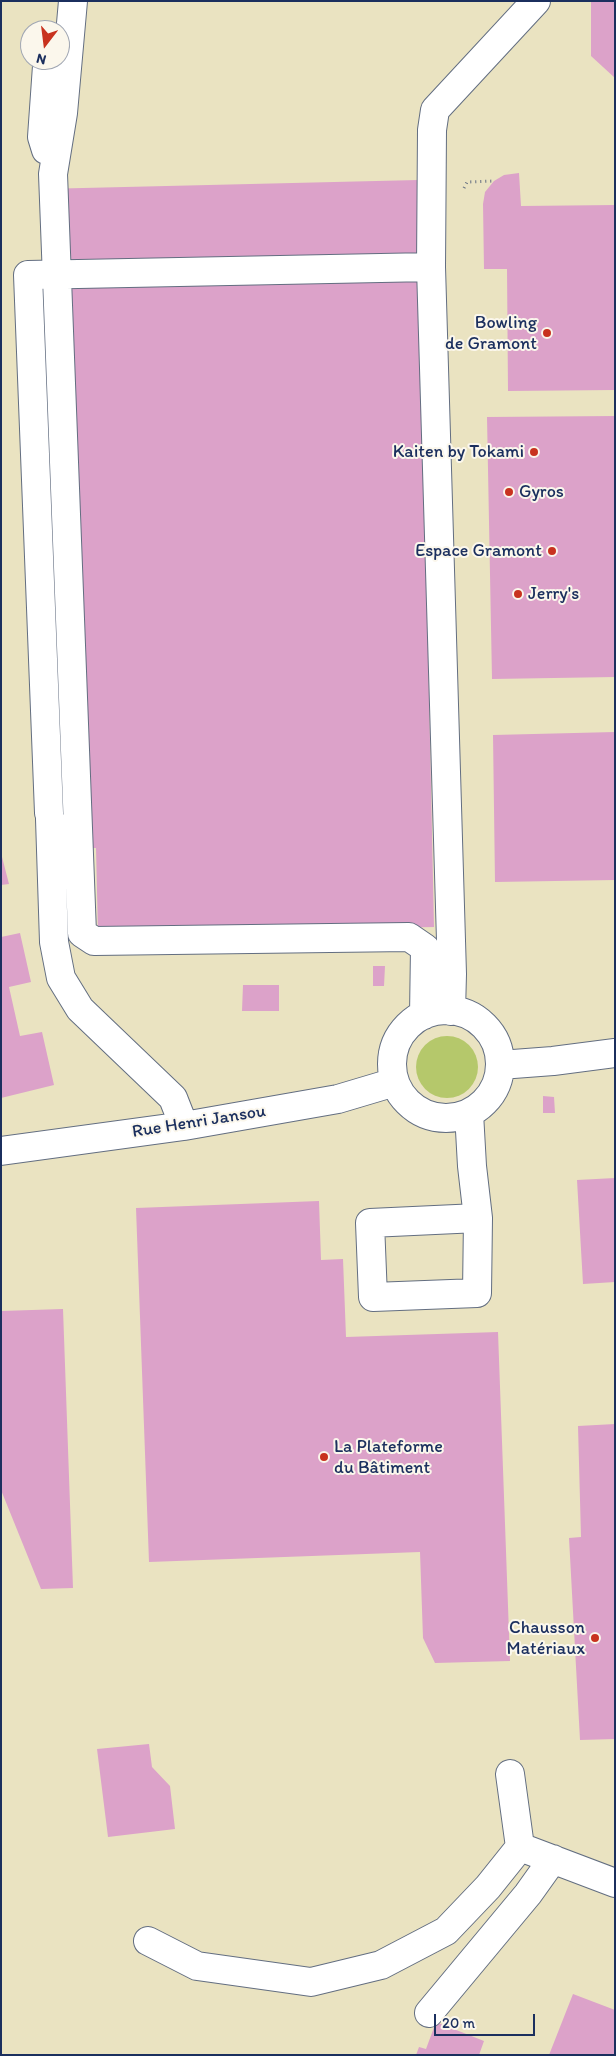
<!DOCTYPE html>
<html>
<head>
<meta charset="utf-8">
<style>
	body { margin:0 }
	#map { position:relative; width:616px; height:2056px; overflow:hidden; background:#eae3c1; font-family:Itim,sans-serif }
	canvas { display:block }
	.frame { position:absolute; inset:0; border:2px solid #1b2f5e; pointer-events:none }
	.north { position:absolute; left:20px; top:20px; width:50px; height:50px; box-sizing:border-box; background:#fbf7ec; border:1px solid #a1a7b3; border-radius:50%; rotate:195deg; font-size:14px; font-weight:700; line-height:20px; text-align:center; color:#1b2f5e }
	.north::after { content:''; display:block; margin:auto; width:18px; height:22px; background:#c8321e; clip-path:polygon(50% 0,100% 100%,50% 72%,0 100%) }
	.scale { position:absolute; left:434px; top:2014px; width:101px; height:22px; box-sizing:border-box; border:2px solid #1b2f5e; border-top:0; padding-left:6px; font-size:15px; line-height:18px; white-space:nowrap; color:#1b2f5e; -webkit-text-stroke:4px #fbf7ec; paint-order:stroke }
</style>
</head>
<body>
<div id="map">
<canvas width="616" height="2056"></canvas>
<div class="frame"></div>
<div class="north">N</div>
<div class="scale">20 m</div>
</div>
<script>
const context = document.querySelector('canvas').getContext('2d');
context.lineJoin = 'round';
function paint(path, color) {
  context.fillStyle = color;
  context.fill(path, 'evenodd');
}
function trace(path, color, width, dash) {
  context.strokeStyle = color;
  context.lineWidth = width;
  context.lineCap = dash ? 'butt' : 'round';
  context.setLineDash(dash || []);
  context.stroke(path);
}
function write(font, color, halo, rows, align = 'center') {
  context.font = font + ' Itim,sans-serif';
  context.lineWidth = 4;
  context.setLineDash([]);
  context.textBaseline = 'middle';
  context.strokeStyle = halo;
  context.fillStyle = color;
  for (const [text, x, y, turn = 0] of rows) {
    context.save();
    context.translate(x, y);
    context.rotate((+turn || 0) * Math.PI / 180);
    context.textAlign = isNaN(turn) ? turn : align;
    if (halo) context.strokeText(text, 0, 0);
    context.fillText(text, 0, 0);
    context.restore();
  }
}
const green = new Path2D(`
	M416 1067a31 31 0 1 1 62 0a31 31 0 1 1-62 0Z`);
const building = new Path2D(`
	M591,1H615V78L591,56Z
	M519,173L521,206L615,205V390L508,391L507,269H484L483,204L485,192L494,181L504,175Z
	M418,180L434,927L98,934L96,848H67L41,189Z
	M615,416V677L492,679L487,417Z
	M615,732V880L495,882L493,735Z
	M1,853L9,884L1,885Z
	M20,933L31,982L9,987L20,1036L42,1032L54,1085L1,1098V937Z
	M373,966H385L384,986H373Z
	M243,985H279V1011H242Z
	M543,1096L554,1097L555,1113H543Z
	M615,1178V1282L583,1284L577,1180Z
	M319,1201L321,1260L343,1259L346,1337L498,1332L510,1661L435,1663L423,1638L420,1552L149,1562L136,1208Z
	M63,1309L73,1588L41,1589L1,1490V1311Z
	M615,1424V1739L580,1740L569,1538L581,1537L578,1426Z
	M149,1744L152,1767L170,1786L175,1829L108,1837L97,1749Z
	M573,1994L615,2010V2055H549Z
	M436,2022L484,2041L479,2055H416L419,2047L426,2049Z`);
const path = new Path2D(`
	M464,188L467,182L494,181`);
const minor = new Path2D(`
	M73,1L63,113L53,174L82,933L94,941L409,937L425,948L424,1015
	M46,150L42,137L47,66
	M49,813L28,275L431,267
	M50,819L54,942L61,978L80,1009L173,1098L184,1126
	M392 1064a54 54 0 1 1 108 0a54 54 0 1 1-108 0Z
	M451,1011L452,974L431,267L432,130L435,110L536,1
	M500,1065L553,1061L615,1053
	M469,1113L472,1166L478,1218L477,1293L373,1297L370,1223L478,1218
	M1,1151L184,1126L338,1099L395,1082
	M510,1774L520,1847L615,1883
	M148,1941L197,1966L311,1982L381,1965L446,1931L488,1887L520,1847
	M429,2013L528,1894L553,1859`);
const markers = [
	[547,333,5,"#c8321e"],
	[534,452,5,"#c8321e"],
	[509,492,5,"#c8321e"],
	[552,551,5,"#c8321e"],
	[518,594,5,"#c8321e"],
	[324,1457,5,"#c8321e"],
	[595,1638,5,"#c8321e"]
];
const poiNames = [
	["Bowling",537,323],
	["de Gramont",537,344],
	["Kaiten by Tokami",524,452],
	["Gyros",519,492,"left"],
	["Espace Gramont",542,551],
	["Jerry's",528,594,"left"],
	["La Plateforme",334,1447,"left"],
	["du Bâtiment",334,1468,"left"],
	["Chausson",585,1628],
	["Matériaux",585,1649]
];
const streetNames = [
	["Rue Henri Jansou",199,1122,-9]
];
paint(green, '#b5c86b');
paint(building, '#dca2c9');
trace(minor, '#636e81', 30);
trace(path, '#636e81', 3, [1, 4]);
trace(minor, '#fff', 28);
for (const [x, y, r, color] of markers) {
  const dot = new Path2D();
  dot.arc(x, y, r, 0, 2 * Math.PI);
  context.fillStyle = color;
  context.fill(dot);
  trace(dot, '#fbf7ec', 2);
}
write('18px', '#1b2f5e', '#fbf7ec', poiNames, 'right');
write('18px', '#1b2f5e', '#fbf7ec', streetNames);
</script>
</body>
</html>
